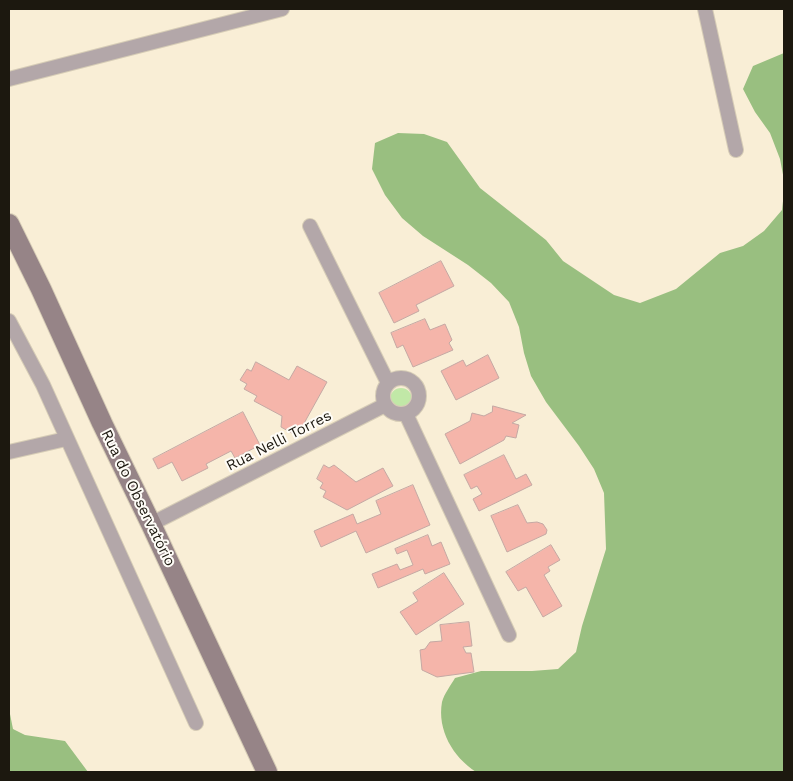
<!DOCTYPE html>
<html>
<head>
<meta charset="utf-8">
<style>
	body { margin:0 }
	#map { position:relative; width:793px; height:781px; overflow:hidden; background:#f9eed6; font-family:"Work Sans",sans-serif }
	canvas { display:block }
	.frame { position:absolute; inset:0; border:10px solid #1c180f; pointer-events:none }
</style>
</head>
<body>
<div id="map">
<canvas width="793" height="781"></canvas>
<div class="frame"></div>
</div>
<script>
const context = document.querySelector('canvas').getContext('2d');
context.lineJoin = 'round';
function paint(path, color) {
  context.fillStyle = color;
  context.fill(path, 'evenodd');
}
function trace(path, color, width, dash) {
  context.strokeStyle = color;
  context.lineWidth = width;
  context.lineCap = dash ? 'butt' : 'round';
  context.setLineDash(dash || []);
  context.stroke(path);
}
function write(font, color, halo, rows, align = 'center') {
  context.font = font + ' "Work Sans",sans-serif';
  context.lineWidth = 4;
  context.setLineDash([]);
  context.textBaseline = 'middle';
  context.strokeStyle = halo;
  context.fillStyle = color;
  for (const [text, x, y, turn = 0] of rows) {
    context.save();
    context.translate(x, y);
    context.rotate((+turn || 0) * Math.PI / 180);
    context.textAlign = isNaN(turn) ? turn : align;
    if (halo) context.strokeText(text, 0, 0);
    context.fillText(text, 0, 0);
    context.restore();
  }
}
const green = new Path2D(`
	M390 399a11 11 0 1 1 22 0a11 11 0 1 1-22 0Z`);
const forest = new Path2D(`
	M784,53V180L780,159L770,133L755,112L743,89L753,66Z
	M398,133L424,134L447,142L480,188L546,240L563,261L614,295L640,303L676,289L720,253L743,246L764,231L782,210L784,192V772H476C453,757 437,730 442,702C444,694 451,685 455,678L481,671H532L558,669L576,652L582,626L606,549L604,493L594,469L579,446L546,402L531,376L524,353L519,327L509,302L491,283L468,265L423,236L402,218L385,195L372,169L375,143Z
	M9,709L13,729L25,735L65,741L88,772H9Z`);
const building = new Path2D(`
	M441,261L454,286L416,305L419,311L394,323L379,293Z
	M425,319L430,330L445,324L452,340L449,343L453,350L413,367L403,345L397,348L391,333Z
	M488,355L499,378L456,400L441,371L463,360L466,366Z
	M256,362L289,380L297,366L327,382L297,436L281,427L282,416L254,401L257,396L244,389L247,384L240,380L247,369L251,371Z
	M493,406L526,415L512,423L519,425L516,438L506,436L504,440L460,464L445,434L470,421L472,413L484,416L492,412Z
	M243,412L260,445L235,458L231,451L206,464L208,468L182,481L172,462L158,469L153,459Z
	M504,455L516,479L526,474L532,485L479,511L473,499L482,494L477,486L471,489L464,475Z
	M324,465L329,468L334,465L356,482L383,468L393,486L347,510L323,497L326,491L320,488L323,483L317,479Z
	M413,485L430,525L366,553L356,531L321,547L314,531L353,514L357,524L381,514L376,501Z
	M518,505L527,523L537,522L543,524L547,530L546,534L507,552L491,516Z
	M428,535L432,546L441,542L450,564L425,574L423,569L378,588L372,574L397,564L400,570L413,565L407,550L397,554L395,549Z
	M551,545L560,560L548,567L550,571L544,575L562,606L543,617L526,587L518,591L506,572Z
	M444,573L464,604L416,635L400,612L418,601L413,593Z
	M469,622L472,646L463,647L466,653H471L474,672L437,677L422,670L420,650L425,649L430,642L442,641L440,625Z`);
const street = new Path2D(`
	M705,9L736,150
	M9,79L282,9
	M310,226L388,383
	M9,321L43,385L196,723
	M383 396a18 18 0 1 1 36 0a18 18 0 1 1-36 0Z
	M406,414L509,635
	M9,452L66,439
	M151,524L385,405`);
const secondary = new Path2D(`
	M9,224L41,289L102,423L151,524L267,772`);
const streetNames = [
	["Rua Nelli Torres",279,441,-27],
	["Rua do Observatório",138,498,64]
];
paint(green, '#c1e8a7');
paint(forest, '#99bf80');
paint(building, '#f5b5aa');
trace(building, '#c4a8a3', 1);
trace(street, '#d6ccb6', 16);
trace(secondary, '#d6ccb6', 22);
trace(street, '#b3a7a9', 14);
trace(secondary, '#968487', 20);
write('15px', '#1c180f', '#fefcf7', streetNames);
</script>
</body>
</html>
